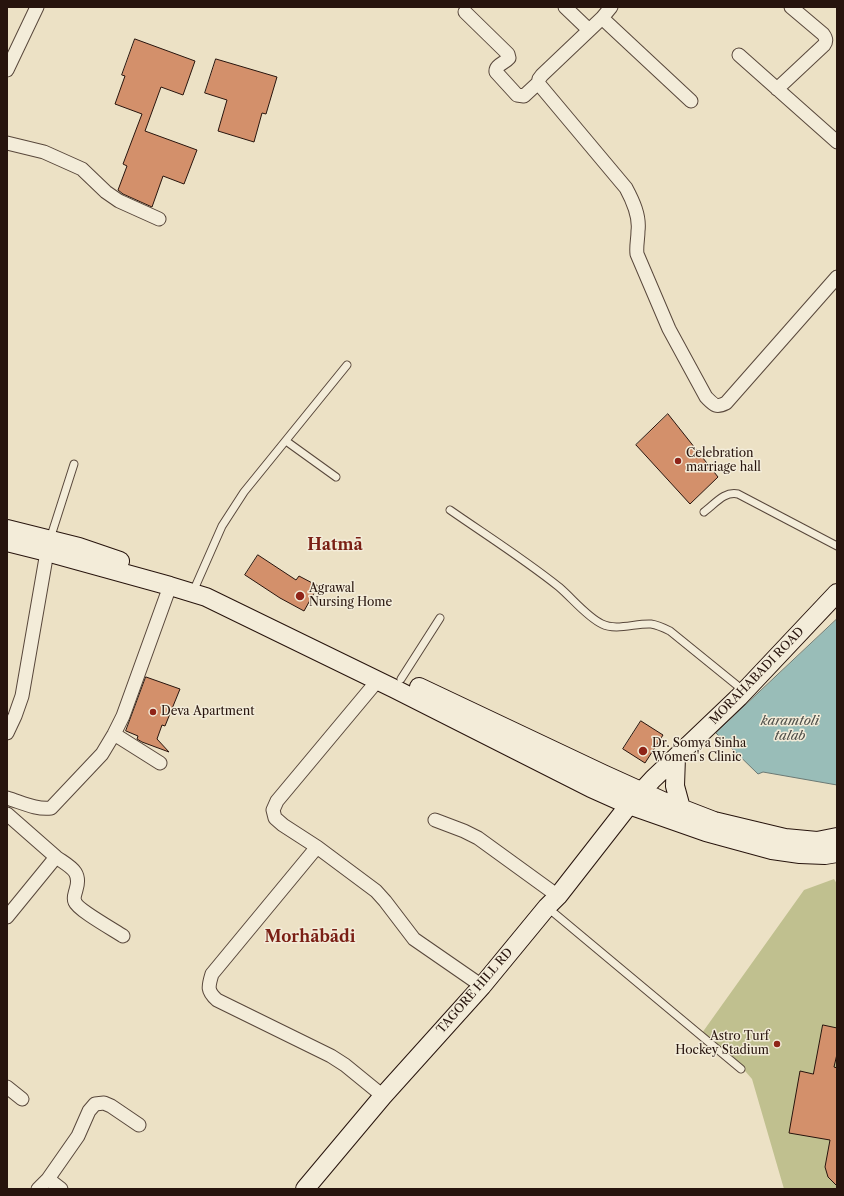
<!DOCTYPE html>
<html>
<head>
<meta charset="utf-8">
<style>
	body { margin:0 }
	#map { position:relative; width:844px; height:1196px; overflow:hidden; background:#ece1c5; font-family:"Libre Caslon Text",serif }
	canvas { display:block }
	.frame { position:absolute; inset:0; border:8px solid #27140d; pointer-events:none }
</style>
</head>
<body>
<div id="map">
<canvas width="844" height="1196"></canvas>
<div class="frame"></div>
</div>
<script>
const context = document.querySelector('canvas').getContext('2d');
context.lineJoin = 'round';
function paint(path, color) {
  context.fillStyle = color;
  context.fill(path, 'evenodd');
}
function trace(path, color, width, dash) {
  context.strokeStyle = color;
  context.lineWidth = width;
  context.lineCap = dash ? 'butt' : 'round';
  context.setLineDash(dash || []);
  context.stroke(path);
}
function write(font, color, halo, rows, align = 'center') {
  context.font = font + ' "Libre Caslon Text",serif';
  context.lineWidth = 3;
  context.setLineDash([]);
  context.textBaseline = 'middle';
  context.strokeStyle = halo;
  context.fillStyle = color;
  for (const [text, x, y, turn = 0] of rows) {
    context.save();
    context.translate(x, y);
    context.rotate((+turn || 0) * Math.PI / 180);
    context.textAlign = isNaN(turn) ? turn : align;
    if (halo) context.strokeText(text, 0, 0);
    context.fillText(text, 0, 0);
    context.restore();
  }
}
const green = new Path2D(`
	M834,879L837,884V1189H784L752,1079L732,1056L702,1033L804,890Z`);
const water = new Path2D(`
	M837,619V785L763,772L758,774L716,733Z`);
const building = new Path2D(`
	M135,39L195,61L183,95L161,87L145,131L197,150L184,184L163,176L152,207L123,194L118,190L127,166L123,164L142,114L115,104L125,76L122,75Z
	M216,59L277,77L266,114L262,113L254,142L218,131L227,100L205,93Z
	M668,414L718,477L690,504L636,445Z
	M258,555L296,580L299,576L318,586L304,611L280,598L245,575Z
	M146,677L180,689L165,726L162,725L157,739L169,752L142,742L137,739L138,736L126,731Z
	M641,721L663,735L645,763L623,749Z
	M823,1025L837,1028V1054L834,1067L837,1068V1186L828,1177L825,1167L830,1140L789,1133L800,1071L813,1074Z`);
const lane = new Path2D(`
	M286,441L336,477
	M450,510C486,535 524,559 559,587C572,598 587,617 602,624C616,631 636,623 651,624C658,625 664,628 670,631L744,691
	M704,512C715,504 724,491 738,494L837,546
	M50,539L74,464
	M196,585L222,526L244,492L347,365
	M401,679L440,618
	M548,908L741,1069`);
const street = new Path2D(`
	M565,7L589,30
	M611,7L602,18L542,75L539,79L538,83L626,188C633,201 640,216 638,231C638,239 636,246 637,254L669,329L706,397C714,405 716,408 726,403L837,277
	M465,12L508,54L509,58C505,63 495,65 496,72L517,95L524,96L538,83
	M602,18L691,101
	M739,55L837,142
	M7,70L37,7
	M777,89L824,45C827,41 826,38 823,34L791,7
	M7,143L44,152L82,169L106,192L119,201L159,219
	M378,680L277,801L273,810L275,818L283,825L317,847L376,891L385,901L414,939L482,986
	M7,733L15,716L22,696L47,552
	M114,734L160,763
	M7,798C21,802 36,810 51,808L102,754L114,734L123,716L170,586
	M7,814L56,857L7,917
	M435,820L464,831L478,838L558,896
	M317,847L212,974C208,987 207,991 217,1000L331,1056L345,1065L383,1096
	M56,857C70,867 82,871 76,890C75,894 73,898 75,902C78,910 114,930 123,936
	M7,1087L22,1099
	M48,1179L78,1136L89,1111L95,1104L104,1103L111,1106L139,1125
	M38,1189L48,1179L61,1189`);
const secondary = new Path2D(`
	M7,529L79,547L120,561
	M7,542L47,552L170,586L206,597L395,689L591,788L629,805L706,832L772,850L800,854L825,855L837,853
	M419,687L603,774L665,802L714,821L785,838L817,841L837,837
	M676,757L675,786L681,808
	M305,1189L383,1096L482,986L547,907L558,896L629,805L653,779L739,697L837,593`);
const markers = [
	[678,461,4,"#8f2418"],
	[300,596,5,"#8f2418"],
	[153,712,4,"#8f2418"],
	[643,751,5,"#8f2418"],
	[777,1044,4,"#8f2418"]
];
const poiNames = [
	["Celebration",686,454],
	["marriage hall",686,468],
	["Agrawal",309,589],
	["Nursing Home",309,603],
	["Deva Apartment",161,712],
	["Dr. Somya Sinha",652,744],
	["Women's Clinic",652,758],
	["Astro Turf",769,1037,"right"],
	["Hockey Stadium",769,1051,"right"]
];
const streetNames = [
	["MORAHABADI ROAD",757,676,-46],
	["TAGORE HILL RD",475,991,-49]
];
const waterNames = [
	["karamtoli",790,721],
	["talab",790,736]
];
const districtNames = [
	["Hatmā",335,545],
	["Morhābādi",310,937]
];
paint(green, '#c0c08f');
paint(water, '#99bdb8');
trace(water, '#6b7974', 1);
paint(building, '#d3906b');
trace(building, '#27140d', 1);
trace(lane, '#58473b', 9);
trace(street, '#58473b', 15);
trace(secondary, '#27140d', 20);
trace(lane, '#f3ecd9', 7);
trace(street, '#f3ecd9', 13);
trace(secondary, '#f3ecd9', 18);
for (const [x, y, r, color] of markers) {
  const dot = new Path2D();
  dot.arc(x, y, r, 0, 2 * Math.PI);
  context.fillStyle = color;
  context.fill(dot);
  trace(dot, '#f3ecd9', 1.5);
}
write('12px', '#27140d', '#f3ecd9', poiNames, 'left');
write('12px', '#27140d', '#f3ecd9', streetNames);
write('italic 13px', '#4f4f49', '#f3ecd9', waterNames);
write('bold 16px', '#7a1f14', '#f3ecd9', districtNames);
</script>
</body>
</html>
